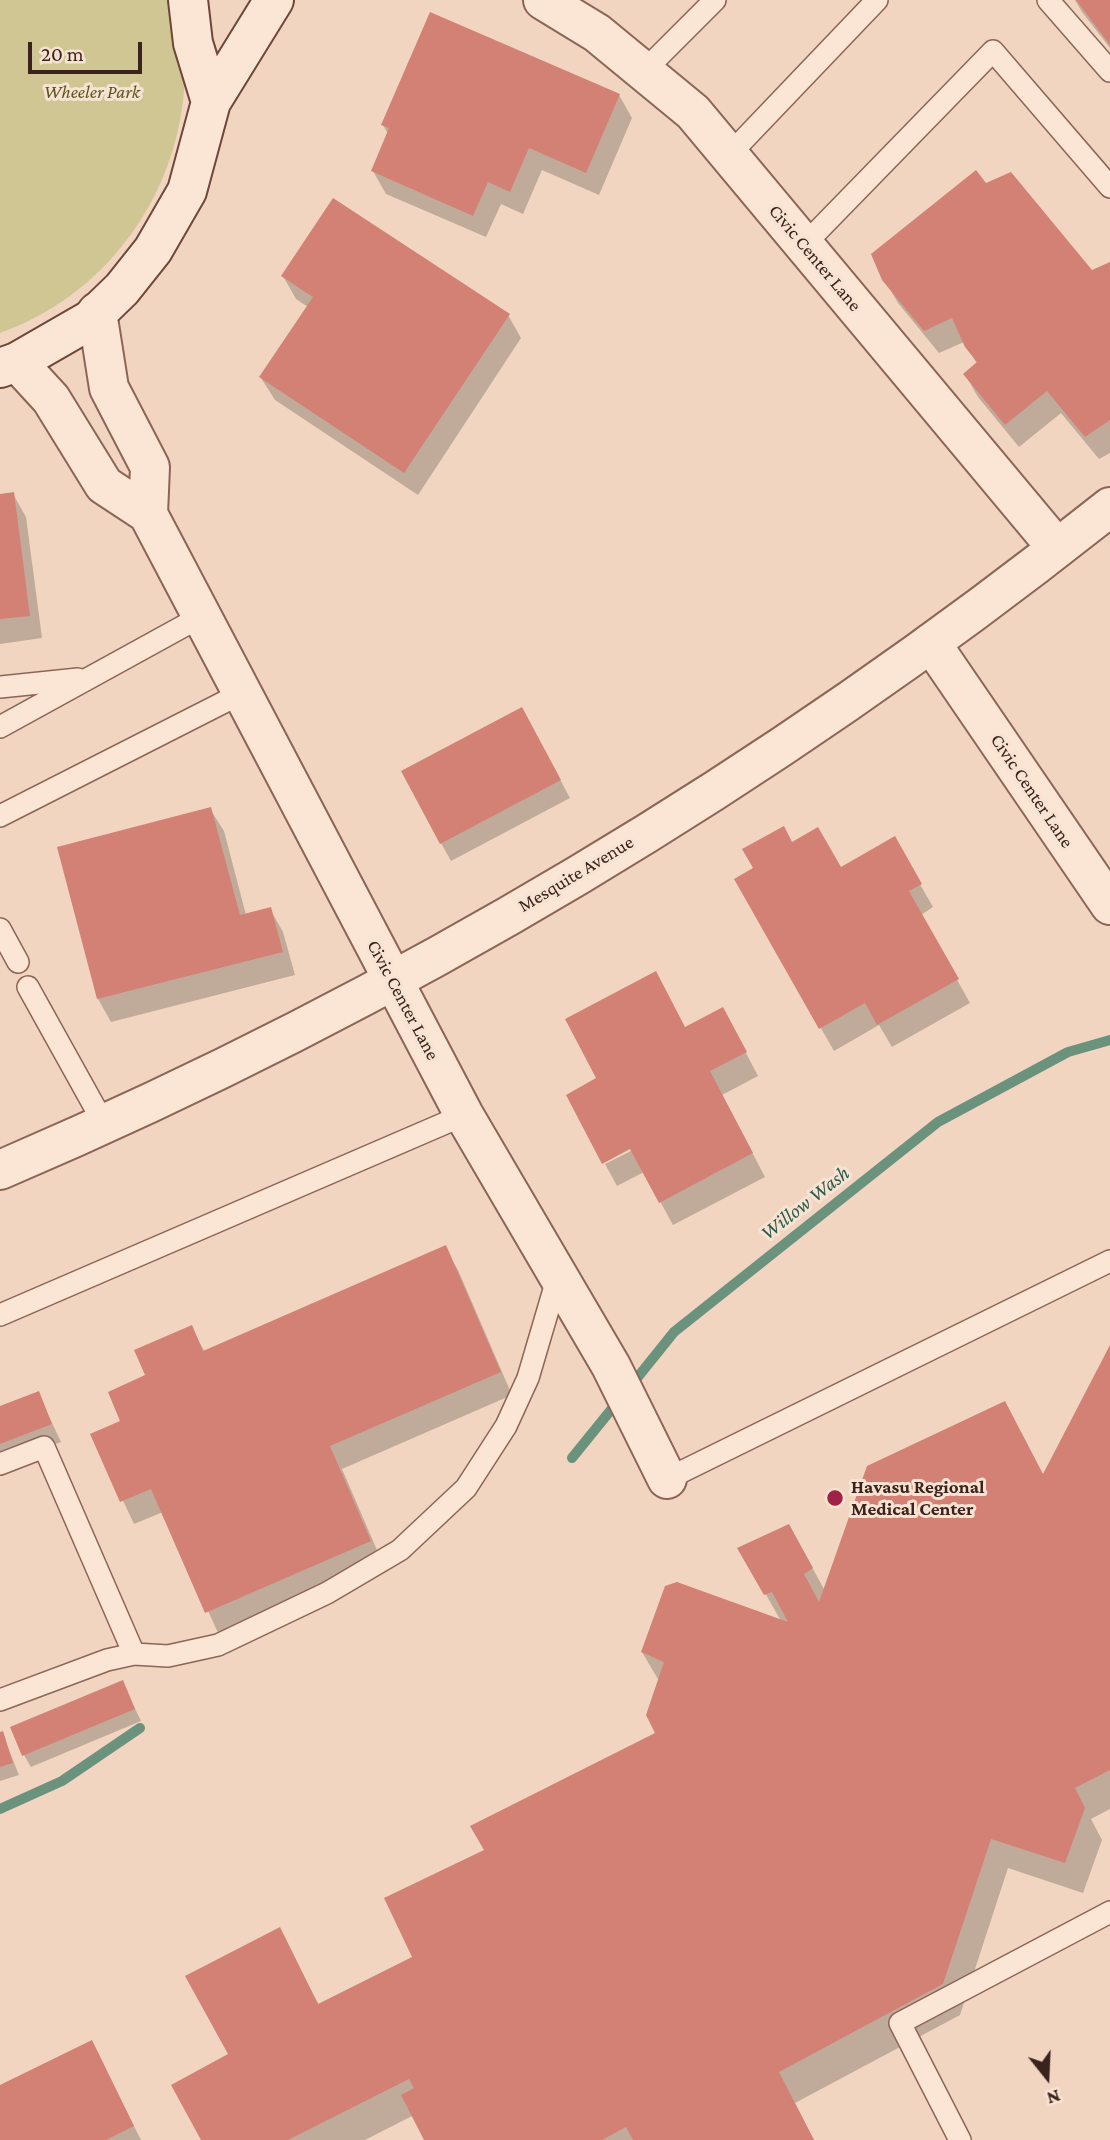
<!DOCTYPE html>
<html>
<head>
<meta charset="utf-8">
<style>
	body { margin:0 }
	#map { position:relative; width:1110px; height:2140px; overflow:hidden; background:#f1d5c1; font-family:"Crimson Pro",serif }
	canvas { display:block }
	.north { position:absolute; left:1012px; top:2042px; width:70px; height:70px; -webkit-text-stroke:5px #f8e2d1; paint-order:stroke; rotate:162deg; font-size:19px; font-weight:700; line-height:28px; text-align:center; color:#3a231c }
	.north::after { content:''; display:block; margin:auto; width:24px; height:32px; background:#3a231c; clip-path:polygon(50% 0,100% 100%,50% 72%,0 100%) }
	.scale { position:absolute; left:28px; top:42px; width:114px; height:32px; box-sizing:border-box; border:4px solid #3a231c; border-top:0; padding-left:9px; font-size:21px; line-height:24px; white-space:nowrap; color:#3a231c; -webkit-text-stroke:5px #f8e2d1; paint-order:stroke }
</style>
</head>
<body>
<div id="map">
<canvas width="1110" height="2140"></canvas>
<div class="north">N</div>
<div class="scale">20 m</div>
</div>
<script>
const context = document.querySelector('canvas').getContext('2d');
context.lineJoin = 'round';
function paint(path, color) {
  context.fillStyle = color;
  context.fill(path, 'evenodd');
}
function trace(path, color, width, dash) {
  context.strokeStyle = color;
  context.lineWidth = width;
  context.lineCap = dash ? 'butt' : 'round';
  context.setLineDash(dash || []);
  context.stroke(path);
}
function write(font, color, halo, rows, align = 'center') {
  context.font = font + ' "Crimson Pro",serif';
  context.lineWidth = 6;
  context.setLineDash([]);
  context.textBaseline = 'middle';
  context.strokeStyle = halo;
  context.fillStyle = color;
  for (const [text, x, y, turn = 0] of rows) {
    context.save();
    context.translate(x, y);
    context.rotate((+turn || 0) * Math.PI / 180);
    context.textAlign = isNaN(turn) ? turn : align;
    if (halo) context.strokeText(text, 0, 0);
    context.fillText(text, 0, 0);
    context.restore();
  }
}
const green = new Path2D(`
	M0,0H178C182,30 187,60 184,91C175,200 104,296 0,333Z`);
const shadow = new Path2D(`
	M1075,0H1110V48L1082,12Z
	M619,95L632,118L599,195L542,170L523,214L501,204L486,237L386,194L373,171L388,134L383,125Z
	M985,185L1091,273L1110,264V453L1099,459L1061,413L1019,447L978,397L965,374L977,364L964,342L939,353L898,303L884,279Z
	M283,276L508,315L521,338L418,495L275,400L261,378L308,307L296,299Z
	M13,494L26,517L42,638L0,644V496Z
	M532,727L570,798L451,861L441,843Z
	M210,809L224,831L246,915L270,909L283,932L295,975L111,1022L98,999L59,848Z
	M894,839L933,907L921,915L970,1003L892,1047L879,1025L834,1051L736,879L792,844L841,869Z
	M685,1028L735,1032L758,1076L722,1095L765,1177L673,1225L644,1172L617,1186L605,1164L639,1147Z
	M445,1248L458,1270L512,1395L342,1469L383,1564L219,1635L163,1512L134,1524L92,1435L123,1422L148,1376L191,1328L205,1352Z
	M1110,1349V1809L1091,1819L1102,1840L1083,1893L1008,1868L960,2015L795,2103L814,2140H426L414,2115L365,2140H203L231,2054L279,1930L319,2005L414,1958L487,1850L658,1733L659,1681L642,1652L781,1621L740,1549L806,1556L825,1591L1044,1476Z
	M38,1393L61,1442L0,1466V1408Z
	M122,1682L141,1721L31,1767L24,1755Z
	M2,1733L19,1775L0,1781V1734Z
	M92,2043L141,2140H0V2087Z`);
const stream = new Path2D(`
	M629,1388L674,1332L938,1122L1068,1052L1110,1040
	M572,1458L619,1400
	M0,1809L62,1781L140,1728`);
const building = new Path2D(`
	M1076,0H1110V45Z
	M430,12L620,94L586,173L529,148L510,192L488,182L473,216L371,171L389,128L381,125Z
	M976,170L986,183L1011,172L1092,270L1110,262V420L1085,437L1047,391L1005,425L963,374L977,362L965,347L952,318L924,331L882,280L871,254Z
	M333,198L510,314L404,473L259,377L313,297L281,276Z
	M14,492L30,616L0,619V494Z
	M522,707L561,780L440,844L401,771Z
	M211,807L240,915L271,907L283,952L97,999L57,847Z
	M784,826L792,842L818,827L841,867L895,836L922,884L909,891L959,979L877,1025L865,1003L819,1029L734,879L753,868L742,849Z
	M656,971L685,1027L723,1007L747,1052L710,1071L753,1153L659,1203L630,1149L602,1164L566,1095L596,1078L565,1019Z
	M446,1245L501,1372L330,1446L371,1541L205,1613L151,1489L120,1502L90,1434L120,1421L108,1392L145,1375L134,1350L192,1325L203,1351Z
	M1110,1345V1770L1075,1788L1085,1808L1065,1863L991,1839L943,1984L779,2072L814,2140H633L626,2127L602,2140H424L401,2095L414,2088L409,2079L288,2140H201L171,2085L228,2054L185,1976L280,1927L318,2004L412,1957L384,1898L484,1850L470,1826L655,1733L646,1715L664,1662L641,1652L665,1586L677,1582L788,1622L772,1592L764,1595L737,1548L789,1524L813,1568L804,1574L819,1602L867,1466L1005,1401L1043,1474Z
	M39,1391L52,1424L0,1444V1406Z
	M123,1680L135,1709L22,1756L10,1727Z
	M3,1731L13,1763L0,1767V1732Z
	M92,2040L134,2126L106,2140H0V2085Z`);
const service = new Path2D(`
	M1048,0L1110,71
	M643,72L715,0
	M729,155L877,0
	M804,245L993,51L1110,187
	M0,687L78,679
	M0,727L202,616
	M0,816L242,693
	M0,929L18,962
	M28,987L103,1122
	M0,1315L464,1115
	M0,1464L44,1447L134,1654
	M667,1479L1110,1261
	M0,1700L107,1660L134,1654L168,1656L218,1645L327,1593L400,1550L466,1488L506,1426L528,1378L558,1276
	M960,2140L900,2023L1110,1912`);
const minor = new Path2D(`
	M543,0L597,33L693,112L1057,548
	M97,312L109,388L150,467L148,514
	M17,362L51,399L104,485L148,514L464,1115L611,1366L667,1479
	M931,643L1110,905`);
const tertiary = new Path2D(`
	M0,1170C396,1001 774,775 1110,507`);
const secondary = new Path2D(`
	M188,0L193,43L211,102
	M0,368L17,362L90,320L122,289L153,250L187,191L211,102L274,0`);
const markers = [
	[835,1498,9,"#9f2346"]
];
const parkNames = [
	["Wheeler Park",92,92]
];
const streetNames = [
	["Civic Center Lane",815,258,50],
	["Civic Center Lane",1032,791,56],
	["Mesquite Avenue",576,874,-31],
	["Civic Center Lane",403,1000,62]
];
const poiNames = [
	["Havasu Regional",851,1487],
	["Medical Center",851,1509]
];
const waterNames = [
	["Willow Wash",805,1203,-38]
];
paint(green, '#d0c694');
paint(shadow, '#0003');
trace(stream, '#6a927d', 10);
paint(building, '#d28174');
trace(service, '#8c6557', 24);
trace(minor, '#8c6557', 42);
trace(tertiary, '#8c6557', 42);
trace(secondary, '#6e463a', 42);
trace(service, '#fbe5d5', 21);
trace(minor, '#fbe5d5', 38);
trace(tertiary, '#fbe5d5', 38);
trace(secondary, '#fbe5d5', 38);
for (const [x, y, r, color] of markers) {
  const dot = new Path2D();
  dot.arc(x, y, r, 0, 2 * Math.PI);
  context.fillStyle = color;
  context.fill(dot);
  trace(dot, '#f8e2d1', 2.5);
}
write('italic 19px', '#585721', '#f8e2d1', parkNames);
write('19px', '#3a231c', '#f8e2d1', streetNames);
write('bold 19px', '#3a231c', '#f8e2d1', poiNames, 'left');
write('italic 21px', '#2b5b4b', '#f8e2d1', waterNames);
</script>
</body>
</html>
